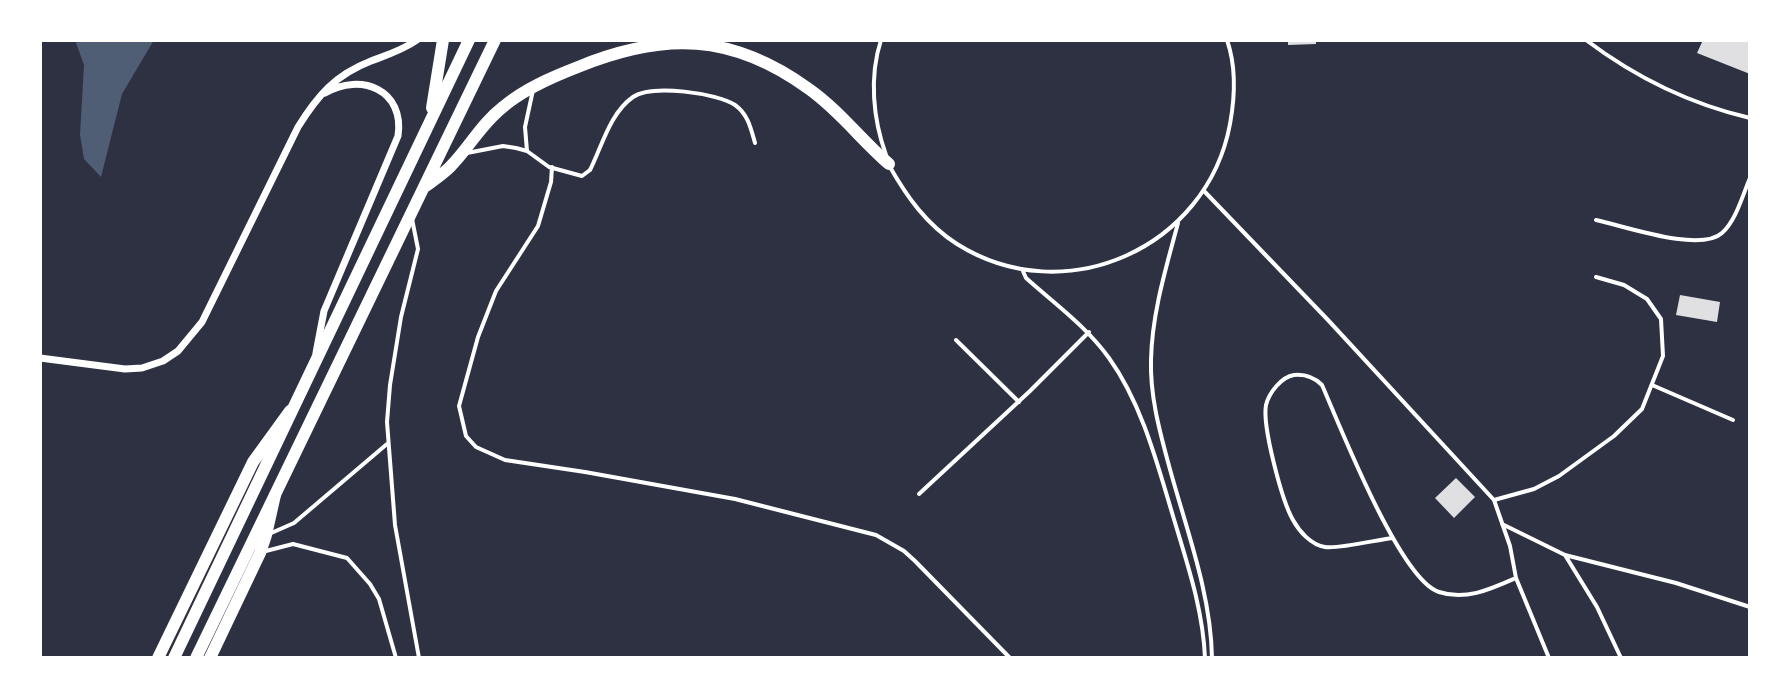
<!DOCTYPE html>
<html>
<head>
<meta charset="utf-8">
<style>
	body { margin:0 }
	#map { position:relative; width:1790px; height:698px; overflow:hidden; background:#2d3142; font-family:Karla,sans-serif }
	canvas { display:block }
	.frame { position:absolute; inset:0; border:42px solid #fff; pointer-events:none }
</style>
</head>
<body>
<div id="map">
<canvas width="1790" height="698"></canvas>
<div class="frame"></div>
</div>
<script>
const context = document.querySelector('canvas').getContext('2d');
context.lineJoin = 'round';
function paint(path, color) {
  context.fillStyle = color;
  context.fill(path, 'evenodd');
}
function trace(path, color, width, dash) {
  context.strokeStyle = color;
  context.lineWidth = width;
  context.lineCap = dash ? 'butt' : 'round';
  context.setLineDash(dash || []);
  context.stroke(path);
}
const water = new Path2D(`
	M75,40H154L122,94L101,177L84,159L80,135L84,65Z`);
const building = new Path2D(`
	M1288,40H1316V44L1288,45Z
	M1703,40H1750V74L1697,53Z
	M1680,295L1720,302L1717,322L1676,315Z
	M1456,478L1475,497L1454,518L1435,498Z`);
const service = new Path2D(`
	M881,40C869,77 873,119 886,155
	M1586,40C1635,77 1690,104 1750,118
	M527,151L525,127L533,90
	M467,153L503,146L516,148L527,151L549,167L582,176L590,170C602,146 610,113 633,97C652,84 717,93 735,105C748,114 751,129 755,143
	M552,167L551,182L538,226L496,291L478,337L459,406L466,436L476,447L505,460L585,472L735,499L876,535L904,551L915,561L1010,658
	M890,167C907,197 927,225 957,244C1065,312 1207,248 1230,124C1235,97 1236,66 1227,40
	M1204,191L1328,320L1494,500L1510,546L1516,578L1549,658
	M412,219L418,249L401,317L390,385L387,422L395,525L419,658
	M1596,220C1624,226 1700,253 1722,233C1736,221 1743,194 1750,178
	M1178,223C1166,268 1152,313 1151,360C1150,395 1159,429 1168,462C1185,526 1211,592 1212,658
	M1022,269L1026,278C1055,304 1086,326 1109,358C1142,404 1157,463 1173,516C1187,563 1203,609 1205,658
	M956,340L1019,402
	M1652,385L1733,420
	M919,494L1030,391L1089,332
	M1494,500L1534,489L1559,476L1614,436L1642,409L1663,356L1661,319L1647,299L1624,285L1596,277
	M1502,524L1565,555L1676,583L1750,607
	M269,534L294,523L387,444
	M1392,538C1376,540 1340,549 1325,547C1311,545 1299,531 1293,520C1282,501 1262,426 1266,405C1269,393 1281,377 1294,375C1305,374 1314,377 1322,385C1340,426 1400,580 1439,592C1466,601 1491,589 1516,578
	M262,552L293,544L347,558L370,584L379,599L396,658
	M1565,555L1597,607L1621,658`);
const minor = new Path2D(`
	M316,353L324,311L398,136C405,90 361,72 325,93
	M40,358L125,369L142,368L163,361L178,351L202,322L298,127C318,95 335,75 371,61C387,55 403,50 417,40`);
const trunk = new Path2D(`
	M432,108L443,40
	M426,186C434,180 443,174 450,167C469,148 481,124 503,107C524,89 552,77 578,67C664,32 732,33 809,89C840,111 861,140 889,164
	M174,658L469,40
	M196,658L495,40`);
const motorway = new Path2D(`
	M158,658L253,462L290,411
	M210,658L260,553L266,535L275,495`);
paint(water, '#4f5d75');
paint(building, '#e0e0e3');
trace(service, '#fff', 4);
trace(minor, '#fff', 7);
trace(trunk, '#fff', 12);
trace(motorway, '#fff', 12);
</script>
</body>
</html>
